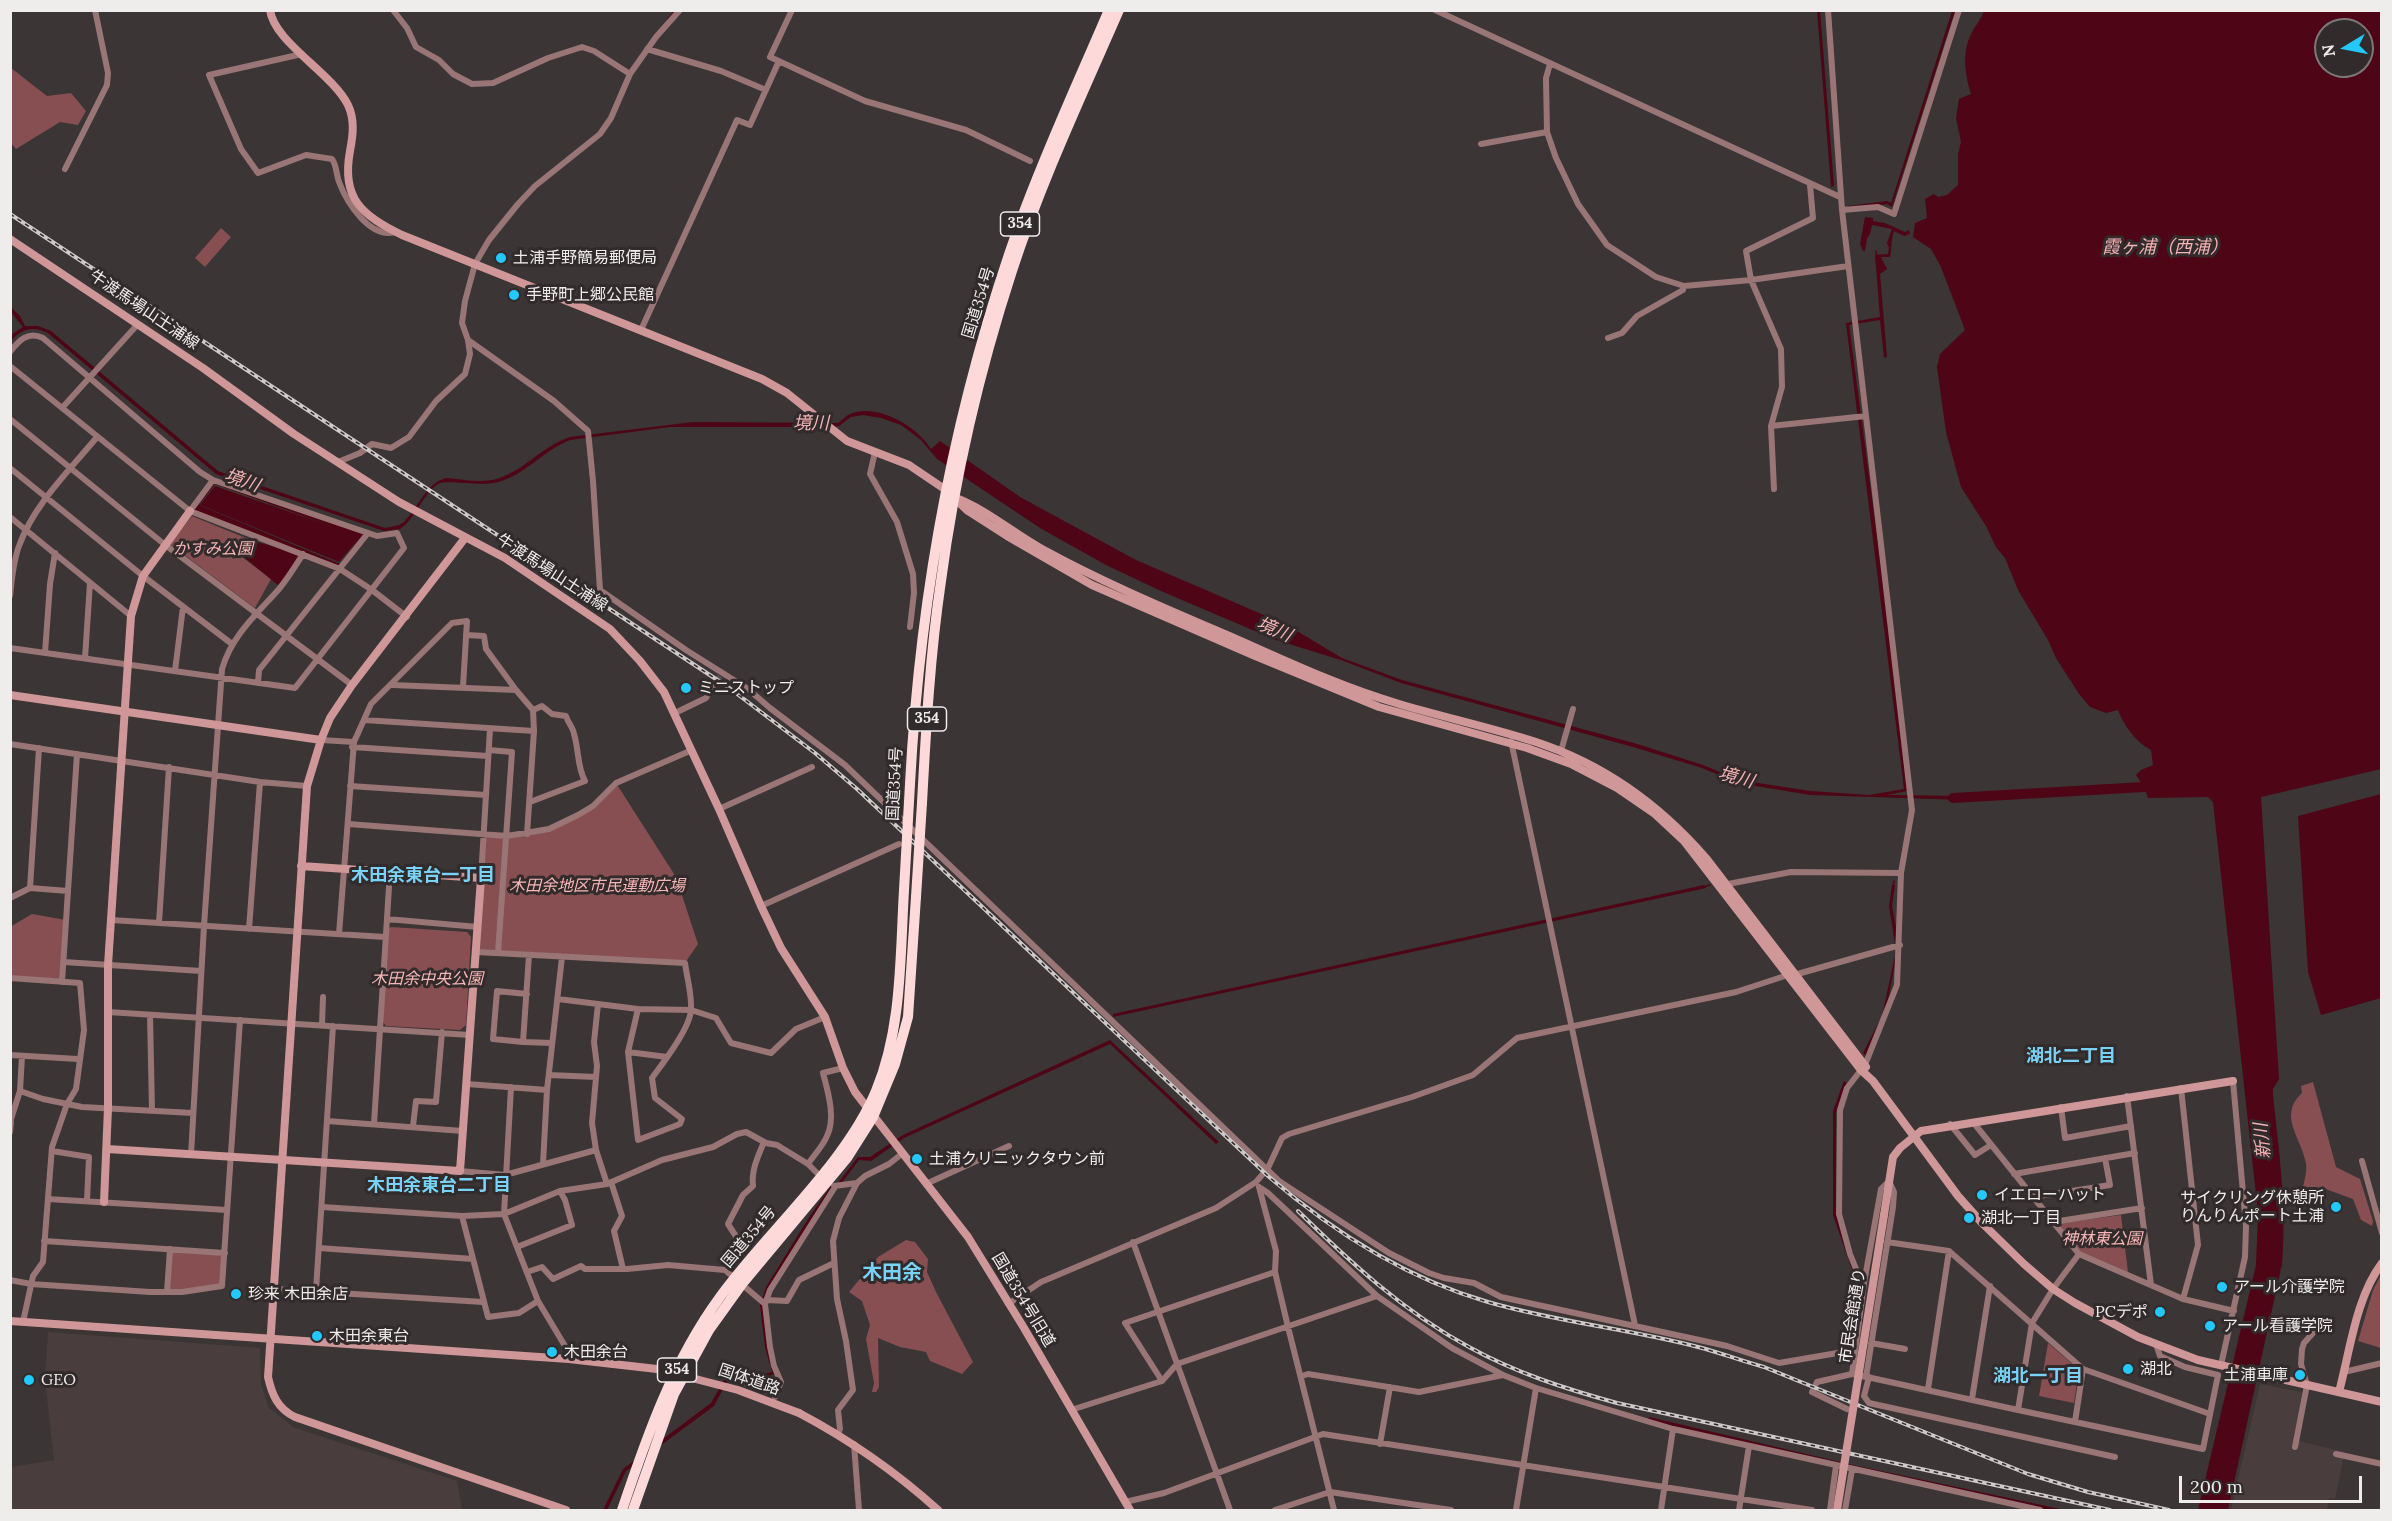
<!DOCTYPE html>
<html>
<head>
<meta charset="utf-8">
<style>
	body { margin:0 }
	#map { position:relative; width:2392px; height:1521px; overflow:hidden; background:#3b3535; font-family:Lora,serif }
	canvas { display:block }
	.frame { position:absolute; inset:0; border:12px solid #efecec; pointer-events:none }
	.north { position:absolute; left:2314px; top:18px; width:60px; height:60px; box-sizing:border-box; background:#312b2b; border:2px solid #7d7878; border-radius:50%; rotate:260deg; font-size:16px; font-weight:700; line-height:24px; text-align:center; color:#efecec }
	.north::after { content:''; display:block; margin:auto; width:21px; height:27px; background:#23c9fe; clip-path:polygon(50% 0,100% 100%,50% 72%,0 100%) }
	.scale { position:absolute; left:2179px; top:1476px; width:183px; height:27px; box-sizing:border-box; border:3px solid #efecec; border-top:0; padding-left:8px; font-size:18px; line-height:21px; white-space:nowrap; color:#efecec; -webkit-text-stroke:4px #312b2b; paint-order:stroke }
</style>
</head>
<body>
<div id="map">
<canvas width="2392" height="1521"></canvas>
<div class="frame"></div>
<div class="north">N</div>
<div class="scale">200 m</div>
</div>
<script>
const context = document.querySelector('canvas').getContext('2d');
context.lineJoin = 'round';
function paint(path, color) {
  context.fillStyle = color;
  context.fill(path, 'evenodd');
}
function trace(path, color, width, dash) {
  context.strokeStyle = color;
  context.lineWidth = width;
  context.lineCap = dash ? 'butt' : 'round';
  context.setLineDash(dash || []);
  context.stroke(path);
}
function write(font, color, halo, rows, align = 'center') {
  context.font = font + ' Lora,"Noto Sans JP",serif';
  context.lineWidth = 6;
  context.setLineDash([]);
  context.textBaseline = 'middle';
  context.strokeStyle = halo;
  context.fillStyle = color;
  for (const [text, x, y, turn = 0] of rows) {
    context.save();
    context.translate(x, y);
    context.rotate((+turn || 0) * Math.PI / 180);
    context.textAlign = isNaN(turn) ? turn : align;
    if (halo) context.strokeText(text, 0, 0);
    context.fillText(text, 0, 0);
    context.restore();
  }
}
const built = new Path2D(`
	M48,1332L260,1348L261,1384L269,1408L293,1427L457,1481L462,1510H11V1467L54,1460L45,1379Z
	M2260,1384L2307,1393L2298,1441L2345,1452L2335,1499L2329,1498L2327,1510H2231Z`);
const green = new Path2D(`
	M11,68L47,96L71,93L86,111L78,125L60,122L16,149L11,143Z
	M221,228L231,237L205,267L195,258Z
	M192,516L248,539L238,554L271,579L255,608L170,544Z
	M616,783L676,877L698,944L685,963L476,952L484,834H527L578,815Z
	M32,914L66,920L62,982L11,978L10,927Z
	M391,927L467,932L471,937L466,1025L460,1030L386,1026L383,1022L388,929Z
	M2313,1082L2336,1167L2360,1179L2373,1221L2372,1226L2361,1220L2353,1199L2320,1187L2314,1204L2303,1197C2301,1186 2308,1174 2306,1164C2302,1138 2277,1116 2302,1093L2301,1086Z
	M2121,1215L2128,1272L2081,1252L2061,1227L2062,1223Z
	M906,1240L915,1242L928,1259L927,1272L936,1292L973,1362L962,1374L930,1361L926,1352L900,1347L878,1338L879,1387L876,1392H872L874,1383L866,1339L870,1325L862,1301L849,1292L878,1257Z
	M170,1249L225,1253L222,1286L167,1292Z
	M2381,1275V1348L2358,1341L2373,1290Z
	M2048,1343L2079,1370L2074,1403L2039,1396Z
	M729,1378L774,1389L772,1396L728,1380Z`);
const water = new Path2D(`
	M1817,11H1820L1834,186L1831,187Z
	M1952,11H1955L1892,207L1887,204L1848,209V206L1887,201L1891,203Z
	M1984,11H2381V769L2261,797L2279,1079L2273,1089V1095C2279,1152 2287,1207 2282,1264L2228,1510H2198L2256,1265L2258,1213L2213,802L2208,797L2148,798L2144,787L2136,775L2141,770L2153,765L2151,750C2136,742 2124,726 2118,710L2106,713L2090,707L2079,694L2056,658L2048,640L2018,590L2005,558L1996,547L1986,526L1961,487L1946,432L1937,367L1940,354L1965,330L1941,267L1931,249L1913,237L1915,223L1927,218L1925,199L1934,194L1938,197L1947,195L1958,185V154L1961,142L1956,118L1959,99L1971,94C1965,76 1962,54 1970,36C1974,27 1981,20 1984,11ZM2326,30H2362V66H2326Z
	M1865,217L1873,218V221L1885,223L1905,232L1909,230L1910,234L1904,236L1894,231C1891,240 1892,248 1890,257H1881L1887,269L1880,274L1887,357L1884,358L1880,320L1849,325L1894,664L1906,780L1907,791L1887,795L1965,796V800L1810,795L1738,783L1702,768L1633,747L1401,683L1341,660L1276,640L1161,591L1106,565L1040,528L937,459L921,440L901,425L881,418L863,415L851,417L839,426L815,427H670L570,440C544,450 525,475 498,482C482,487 445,479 438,484C427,490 416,514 406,524L400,529L384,531L216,474L49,334C34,325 21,329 11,341V335L23,327L11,312V307L20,316L25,326H38L51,331L218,471L385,528L399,525L404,522C418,508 426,483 446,478C462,479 476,483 492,480C522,474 541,446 570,437L693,422L838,423C842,420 846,416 850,414C877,402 918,427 931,449L940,441L1020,497L1136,560L1287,625L1342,658L1402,680L1634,743L1703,765L1739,780L1810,791L1869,795L1904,789L1846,323L1880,317L1875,255L1888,254L1889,248L1887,243L1892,229L1872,225L1870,234L1867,238L1865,251H1863L1860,244Z
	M214,482L366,533L340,567L192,510ZM215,484L333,527L215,486L200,505L339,562L360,537L340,564L199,505Z
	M249,540L302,554L279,586L239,553Z
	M2381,794V998L2321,1015L2308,972L2298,816Z
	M1704,885L1706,888L1113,1017V1014Z
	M1892,885H1895L1892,906L1899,943L1885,1016L1866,1056L1863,1053L1882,1016L1896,951L1889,906Z
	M1110,1040L1219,1142L1216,1144L1110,1044L904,1138L871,1161L859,1160L840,1185H836L765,1301L775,1374L748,1382L729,1378L714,1406L626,1471L607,1510H603L623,1469L711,1403L727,1375L748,1378L772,1372L765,1347L760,1305L766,1287L808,1219L833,1183H838L858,1157H870L903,1135Z
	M1844,1081L1847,1083L1836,1112V1214L1858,1278L1856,1281L1833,1215V1111Z
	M1649,1417L1853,1465L2065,1510H2048L1852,1468L1648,1420Z`);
const stream = new Path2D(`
	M668,19L676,10
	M1876,251L1877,257
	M1703,887L1710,885
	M1893,887L1894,881`);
const river = new Path2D(`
	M1953,798L2144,787L2156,784`);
const streetTunnel = new Path2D(`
	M713,687L720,676`);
const street = new Path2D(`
	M393,10L407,28L416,47L439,60L453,74L472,84L493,83L548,58L582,47L594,51L630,74
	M680,10L656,37L630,74L611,118L600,134L535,186L518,204L489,240L475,264L465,301L462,323L468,340L554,401L588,431L593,481L600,590L686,650L748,689L770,708L845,765L1279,1181L1389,1253L1429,1273L1444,1278L1474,1283L1501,1297L1727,1346L1779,1363L1855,1350
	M792,10L770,57L865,101L966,130L1030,161
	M1435,10L1840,197
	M1828,10L1842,210
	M647,49L721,71L766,90
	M302,54L209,75L241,149L258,173L306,155L332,159C337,166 336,174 339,182C347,203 370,239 395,232
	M1550,64L1546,78L1547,132L1556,158L1578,204L1607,245L1656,277L1684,286L1751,280L1848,266
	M1481,144L1547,132
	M65,169L107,85L108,73L95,10
	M641,330L737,120L750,125L779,61
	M1608,338L1622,333L1637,316L1683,290L1684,286
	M10,352C19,340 28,331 43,338L200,472L213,480L377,536L397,533L404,548L295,688L10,648
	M10,366L190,511L340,569L372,590L407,617
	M62,408L138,324
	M10,419L164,544L352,685
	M1771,426L1866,416
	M875,452L870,474L897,522L913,574L914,593L910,627
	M338,462L360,453L372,444L391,448L409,437L436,401L465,374L470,354L468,340
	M10,468L143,576L232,644
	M1774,489L1771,426L1782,387L1781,349L1751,280L1746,251L1813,218L1810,185
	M190,511L213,480
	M10,517L131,616
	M10,596C12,579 13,562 19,546C34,504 70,470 97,437
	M466,635L484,636L486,649L516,690
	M45,653L50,584L55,553
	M85,658L90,583
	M175,671L183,607
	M258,683L259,670L368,533
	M392,685L516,690L533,710L534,731L527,834
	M675,713L706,698L713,687
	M364,720L534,731
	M321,740L354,742
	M1511,741L1635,1325
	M10,744L260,782L307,786
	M352,747L488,756
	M489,750L512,752L498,953
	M1561,751L1573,709
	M350,786L486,795
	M530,802L585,781C577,767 579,750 574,734C573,727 568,723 566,716L552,714L542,706L533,710
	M719,809L812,767
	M348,824L507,836L549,829L578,815L593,806L616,783L692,750
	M481,878L490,729
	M1728,884L1791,872L1901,873
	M30,888L39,748
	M10,898L30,888L68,891
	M761,906L899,844
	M387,919L478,927
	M111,920L385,937
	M159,923L169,767
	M249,929L260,782
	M339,934L354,742L371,704L452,623L467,621L463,687
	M476,952L685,963C687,978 692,995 691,1009C691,1027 663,1063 652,1078L655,1098L682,1119L680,1124L638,1140L628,1052L638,1009
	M529,955L523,1042L552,1043
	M64,962L201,971
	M1794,975L1900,945
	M10,978L80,983L84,1030L76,1089L67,1104L52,1147L43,1262L33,1276L23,1322
	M62,982L77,754
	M558,999L598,1004
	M108,1012L470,1035
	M150,1015L152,1110
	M322,1025L323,997
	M523,1042L493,1039L497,991L527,994
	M628,1052L667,1057
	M10,1055L78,1059
	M1865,1065L1897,985L1901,873L1912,810L1842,210L1878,207L1894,214L1959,10
	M1861,1070L1847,1088L1840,1110L1839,1214L1850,1254L1860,1279L1864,1283
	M549,1075L596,1077
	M467,1084L547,1090
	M511,1087L504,1214L538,1301L568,1351L569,1359
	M2181,1088L2198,1245L2183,1299
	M20,1091L43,1099L82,1107L193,1113
	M2127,1096L2151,1285
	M2061,1107L2065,1138L2131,1126
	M327,1121L463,1131
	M10,1122L20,1091L22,1056
	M1973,1122L2079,1254L2183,1299L2234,1311
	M374,1124L390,871
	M1950,1124L1975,1155L1991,1145
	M413,1126L416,1101L436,1102L442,1032
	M10,1132L11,1122
	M764,1142C758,1156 751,1171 753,1186L743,1195L728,1224L739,1241L732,1262L725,1270L765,1304
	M52,1151L89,1157L87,1201
	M191,1155L204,926L222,669C232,635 257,614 279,589C288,578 296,565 303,554
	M2362,1161L2382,1233
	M543,1164L547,1090L562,957
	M808,1164C814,1155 823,1146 827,1136C836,1118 828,1092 823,1073L843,1068
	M460,1171L505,1175L596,1150
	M2014,1174L2135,1153
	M1889,1181L1894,1192L1893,1207L1866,1377L1852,1374L1864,1283L1881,1189Z
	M611,1182L622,1216L614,1231L623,1269
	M928,1183L1009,1146
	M607,1184L596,1150L592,1123L597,1066L594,1042L598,1004L638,1009L691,1010L716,1018L731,1043L771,1053L796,1029L825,1017
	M834,1186L857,1183
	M1259,1187L1268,1193L1377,1296L1452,1348L1503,1375L1536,1388L1673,1429L2040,1510
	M1259,1187L1276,1251L1275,1272L1288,1327L1334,1510
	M2033,1197L2110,1185L2105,1158
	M48,1199L227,1210
	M322,1207L462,1216L504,1214L560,1191L607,1184L662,1160L713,1147L737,1134L746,1132L766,1143L777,1145L808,1164L820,1176
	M462,1216L488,1317L519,1313L538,1301
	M2053,1222L2142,1208
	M44,1241L225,1253
	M1133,1242L1230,1510
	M1887,1242L1949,1251L2083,1369L2210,1414
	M517,1247L572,1225L565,1200L560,1191
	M319,1248L473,1259
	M2079,1254L2053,1289L2032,1323L2018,1410L2203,1449L2218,1375L2185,1367L2160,1356L2156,1344
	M527,1272L542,1267L553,1279L581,1266L585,1269H627L668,1265L725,1270
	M10,1280L31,1284L150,1292H182L222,1286L240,1020
	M273,1289L483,1302
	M316,1290L333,1026
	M167,1292L170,1249
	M767,1300L787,1301L799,1280L834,1263
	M1008,1304L1041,1282L1216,1208L1256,1182L1268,1168L1282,1138L1289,1134L1412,1097L1473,1075L1517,1038L1736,992L1791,974
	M1871,1343L1905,1349
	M2221,1365L2245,1257L2246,1226L2233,1081
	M2344,1372L2382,1363
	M1302,1376L1308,1374L1419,1392L1503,1375
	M1867,1377L2018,1410
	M1869,1377L1864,1396L1869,1403L2115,1457
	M1162,1381L1125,1323L1275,1272
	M1816,1384L1817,1382L1852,1374
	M1928,1389L1949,1251
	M1813,1390L1812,1392L1847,1409
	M775,1397L781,1382L774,1366L770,1347L765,1304L770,1290L835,1187
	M1972,1399L1990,1286
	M1071,1410L1162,1381L1177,1364L1377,1296
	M2075,1422L2083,1369
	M838,1434L840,1429L838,1410L853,1390L846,1341L837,1299L833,1241L839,1218L857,1183L865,1176L889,1164L903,1153
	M854,1444L859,1510
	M1380,1444L1390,1387
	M2295,1447L2307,1385L2301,1364L2302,1349L2304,1343L2320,1325
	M2336,1454L2382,1464
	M1125,1502L1164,1493L1323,1434L1812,1510
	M1275,1510L1330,1492L1451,1510
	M1516,1510L1536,1388
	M1661,1510L1673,1429
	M1739,1510L1749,1446
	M1830,1510L1836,1466
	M1845,1510L1852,1470`);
const secondary = new Path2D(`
	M270,10C274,42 332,73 348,105C355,120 353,135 350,151C341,199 362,215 402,235L762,379L787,393L847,441L909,465L946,490L968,511L1007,536L1092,585L1253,655L1379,707L1527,748L1571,764L1617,788L1655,814L1684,841L1861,1070L1873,1081L1958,1196L1982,1223L2024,1264L2053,1289L2075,1303L2138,1337L2198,1360L2382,1402
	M10,239L203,368L294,434L399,502L505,558L610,629L640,661L664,692L719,809L761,906L781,948L825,1017L843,1068L855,1092L968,1237L1024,1328L1130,1510
	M956,498C987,510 1013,533 1042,549C1102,582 1164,608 1227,635C1282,659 1338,686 1396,703C1442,717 1490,727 1536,742C1603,764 1660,805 1706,858L1866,1067
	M465,538L352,685L330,718L321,740L307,786L268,1377C272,1395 278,1409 295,1417L566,1510
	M10,695L321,740
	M107,1149L460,1171L481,878L301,866
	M104,1202L108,1108V965L131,616L143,576L190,511
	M1884,1215L1893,1157L1900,1148L1921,1131L2233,1081
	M10,1321L569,1359L657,1369
	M2339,1392C2350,1351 2356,1297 2382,1263
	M799,1413C850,1440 896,1472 938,1510`);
const highway = new Path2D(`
	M910,784C920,592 956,401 1021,220C1047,149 1079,80 1109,10
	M922,803C926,729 930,655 941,581C955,476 979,372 1012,271C1041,182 1081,97 1119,10
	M622,1510C647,1436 673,1361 720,1297C767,1232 845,1165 876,1091C902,1028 900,958 904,890
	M633,1510L674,1394L709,1330L742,1284L847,1158L873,1117L895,1064L908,1017L916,897`);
const rail = new Path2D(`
	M10,214L728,687L815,753L857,789L1268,1176C1333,1232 1405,1278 1488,1302C1557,1322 1629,1329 1698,1347C1721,1353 1742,1361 1764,1367L2028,1474L2088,1492L2169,1510
	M1298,1211C1350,1262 1404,1312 1469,1347C1516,1373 1566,1389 1617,1403L2110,1510`);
const secondaryBridge = new Path2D(`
	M657,1369L738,1390L799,1413
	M1837,1510L1884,1215`);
const highwayBridge = new Path2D(`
	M904,890L910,784
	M916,897L922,803`);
const markers = [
	[501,258,6,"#23c9fe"],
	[514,295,6,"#23c9fe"],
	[686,688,6,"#23c9fe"],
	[917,1159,6,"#23c9fe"],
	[1982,1195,6,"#23c9fe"],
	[2336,1207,6,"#23c9fe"],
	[1969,1218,6,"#23c9fe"],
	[2222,1287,6,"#23c9fe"],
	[236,1294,6,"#23c9fe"],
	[2160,1312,6,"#23c9fe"],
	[2210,1326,6,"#23c9fe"],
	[317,1336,6,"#23c9fe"],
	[552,1352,6,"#23c9fe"],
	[2128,1369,6,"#23c9fe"],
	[2300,1375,6,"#23c9fe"],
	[29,1380,6,"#23c9fe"]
];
const shields = [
	[1020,224,39],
	[927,719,39],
	[677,1370,39]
];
const shieldNames = [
	["354",1020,224],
	["354",927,719],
	["354",677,1370]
];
const poiNames = [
	["土浦手野簡易郵便局",513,258],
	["手野町上郷公民館",526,295],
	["ミニストップ",698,688],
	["土浦クリニックタウン前",929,1159],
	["イエローハット",1994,1195],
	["サイクリング休憩所",2324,1198,"right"],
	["りんりんポート土浦",2324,1216,"right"],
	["湖北一丁目",1981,1218],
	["アール介護学院",2234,1287],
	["珍来 木田余店",248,1294],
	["PCデポ",2148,1312,"right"],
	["アール看護学院",2222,1326],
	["木田余東台",329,1336],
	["木田余台",564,1352],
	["湖北",2140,1369],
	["土浦車庫",2288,1375,"right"],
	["GEO",41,1380]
];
const streetNames = [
	["国道354号",979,303,-73],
	["牛渡馬場山土浦線",144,310,34],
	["牛渡馬場山土浦線",552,573,33],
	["国道354号",895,784,-87],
	["国道354号",749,1237,-50],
	["国道354号旧道",1023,1300,59],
	["市民会館通り",1853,1316,-81],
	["国体道路",749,1380,19]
];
const parkNames = [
	["かすみ公園",213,549],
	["木田余地区市民運動広場",597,886],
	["木田余中央公園",427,979],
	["神林東公園",2102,1239]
];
const waterNames = [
	["霞ヶ浦（西浦）",2165,248],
	["境川",811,424],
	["境川",242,481,19],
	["境川",1274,630,23],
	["境川",1736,778,15],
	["新川",2263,1141,-95]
];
const neighbourhoodNames = [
	["木田余東台一丁目",423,876],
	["湖北二丁目",2071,1057],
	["木田余東台二丁目",439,1186],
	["湖北一丁目",2038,1377]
];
const quarterNames = [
	["木田余",892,1273]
];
paint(built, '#4a3d3d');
paint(green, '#884f52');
paint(water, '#4e0515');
trace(stream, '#4e0515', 1.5);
trace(river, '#4e0515', 10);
trace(streetTunnel, '#565050', 6, [6, 3]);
trace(street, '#997576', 6);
trace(secondary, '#d09799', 8);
trace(highway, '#fed9da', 10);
trace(rail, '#cecaca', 4);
trace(rail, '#312b2b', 1.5, [4.5]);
trace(secondaryBridge, '#d09799', 8);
trace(highwayBridge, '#fed9da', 10);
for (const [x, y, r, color] of markers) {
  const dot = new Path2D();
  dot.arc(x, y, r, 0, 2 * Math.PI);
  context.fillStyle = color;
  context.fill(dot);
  trace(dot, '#312b2b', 2);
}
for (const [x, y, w] of shields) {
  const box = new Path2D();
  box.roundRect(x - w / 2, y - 12, w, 24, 4.5);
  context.fillStyle = '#312b2b';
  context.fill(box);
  trace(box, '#efecec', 1.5);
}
write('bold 15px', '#efecec', null, shieldNames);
write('16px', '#efecec', '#312b2b', poiNames, 'left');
write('16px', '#efecec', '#312b2b', streetNames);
write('italic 16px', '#f9b5b7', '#312b2b', parkNames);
write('italic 18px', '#f5b1b4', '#312b2b', waterNames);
write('bold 18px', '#79d2f7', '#312b2b', neighbourhoodNames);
write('bold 20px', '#79d2f7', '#312b2b', quarterNames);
</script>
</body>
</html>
